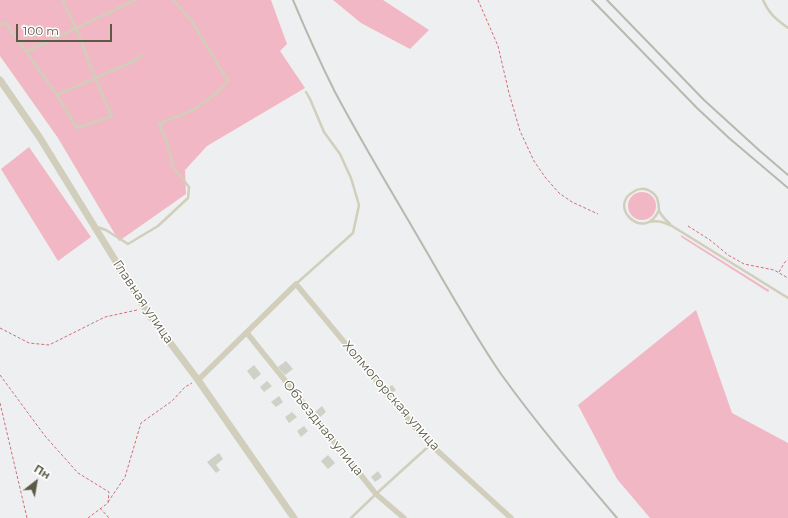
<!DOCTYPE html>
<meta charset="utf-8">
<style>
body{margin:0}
#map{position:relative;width:788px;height:518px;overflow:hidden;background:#edeff0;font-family:Montserrat,sans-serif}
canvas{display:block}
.north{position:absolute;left:16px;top:462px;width:40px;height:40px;-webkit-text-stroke:3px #fff;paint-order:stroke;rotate:31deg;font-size:11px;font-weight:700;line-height:16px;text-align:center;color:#5c5944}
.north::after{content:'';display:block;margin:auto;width:14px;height:18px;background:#5c5944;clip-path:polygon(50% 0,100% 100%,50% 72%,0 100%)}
.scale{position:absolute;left:16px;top:24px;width:96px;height:18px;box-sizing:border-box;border:2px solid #5c5944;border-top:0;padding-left:5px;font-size:12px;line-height:14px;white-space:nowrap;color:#5c5944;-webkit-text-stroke:3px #fff;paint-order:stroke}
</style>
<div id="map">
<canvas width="788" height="518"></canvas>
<div class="north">Пн</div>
<div class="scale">100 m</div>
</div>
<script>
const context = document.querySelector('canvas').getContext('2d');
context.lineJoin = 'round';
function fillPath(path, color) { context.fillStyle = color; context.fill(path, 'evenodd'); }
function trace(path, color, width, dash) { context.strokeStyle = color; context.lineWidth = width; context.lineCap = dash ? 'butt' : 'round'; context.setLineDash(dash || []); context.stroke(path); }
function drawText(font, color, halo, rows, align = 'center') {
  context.font = font + ' Montserrat,sans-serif'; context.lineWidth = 3; context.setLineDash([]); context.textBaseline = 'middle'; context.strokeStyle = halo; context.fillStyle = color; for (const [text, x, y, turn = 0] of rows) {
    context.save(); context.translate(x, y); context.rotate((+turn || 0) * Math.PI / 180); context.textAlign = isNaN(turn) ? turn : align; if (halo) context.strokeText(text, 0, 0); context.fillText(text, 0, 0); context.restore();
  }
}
fillPath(new Path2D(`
 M0 0H271L287 44 280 51 305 88 207 146 185 170 186 194 119 241 58 138 0 56Z
 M333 0H383L429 30 410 49 361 23Z
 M29 147 91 237 58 261 1 169Z
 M628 206a14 14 0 1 1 28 0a14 14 0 1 1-28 0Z
 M681 235 769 290V291L768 292 681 237Z
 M696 310 732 413 788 443V518H650L617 479 578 405Z`), '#f2b7c4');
fillPath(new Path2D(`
 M286 361 293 369 285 375 278 367Z
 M254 365 261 374 254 380 247 371Z
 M267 381 272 386 264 392 260 387Z
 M392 385 396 390 392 393 388 388Z
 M279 396 283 402 276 407 271 402Z
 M322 406 326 412 319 418 315 412Z
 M292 412 297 417 289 423 285 417Z
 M304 426 308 431 301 437 297 431Z
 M219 453 223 459 216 465 220 470 216 473 207 462Z
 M328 455 335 463 328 469 321 461Z
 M378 471 382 477 375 482 371 477Z`), '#cfd0c6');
trace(new Path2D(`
 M478 0 498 46 509 93 520 131 534 161 545 177 559 193 572 202 598 214
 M688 226 710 240 728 255 744 264 774 270 788 278
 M779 272 785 262 788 260
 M0 328 29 343 49 345 105 317 137 310
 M0 375 45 436 78 473 109 492 108 503 88 518
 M0 403 27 518
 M108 502 125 477 141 423 172 401 185 387 192 383
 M100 508 109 518`), '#d26d77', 1, [3, 2]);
trace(new Path2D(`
 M763 0C769 14 776 19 788 28
 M0 25 6 23 57 95 77 128 112 116 95 78 76 28 63 0
 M26 52 135 0
 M57 95 134 61 142 55
 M659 210C645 243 607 207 633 192 638 188 645 188 650 191 659 196 658 202 659 210 660 215 666 220 670 224
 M649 222C659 220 663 222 672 226L788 298
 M97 227 106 230 128 244 158 226 188 198 189 187 173 167 167 142 159 124 193 110 217 93 228 81 191 20 173 0
 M297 283 353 233 359 205 351 178 340 154 324 132 310 99 306 92
 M351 518 376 494 430 445`), '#d1cebc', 2.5);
trace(new Path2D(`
 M247 333 376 494 404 518
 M198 380 296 284 418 431 430 444 511 518`), '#d1cebc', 5.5);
trace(new Path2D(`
 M0 80 40 138 147 312 198 380 294 518`), '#d1cebc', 7);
trace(new Path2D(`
 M293 0C306 31 320 62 335 92 361 141 390 189 418 237 445 283 471 330 501 374 537 424 577 471 617 518
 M592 0 697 108 729 138 788 188
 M607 0 704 100 760 151 788 175`), '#b8b8af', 2);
drawText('13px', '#5c5944', '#fff', [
 ["Главная улица",143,302,56],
 ["Холмогорская улица",391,396,49],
 ["Объездная улица",323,428,51]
]);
</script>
